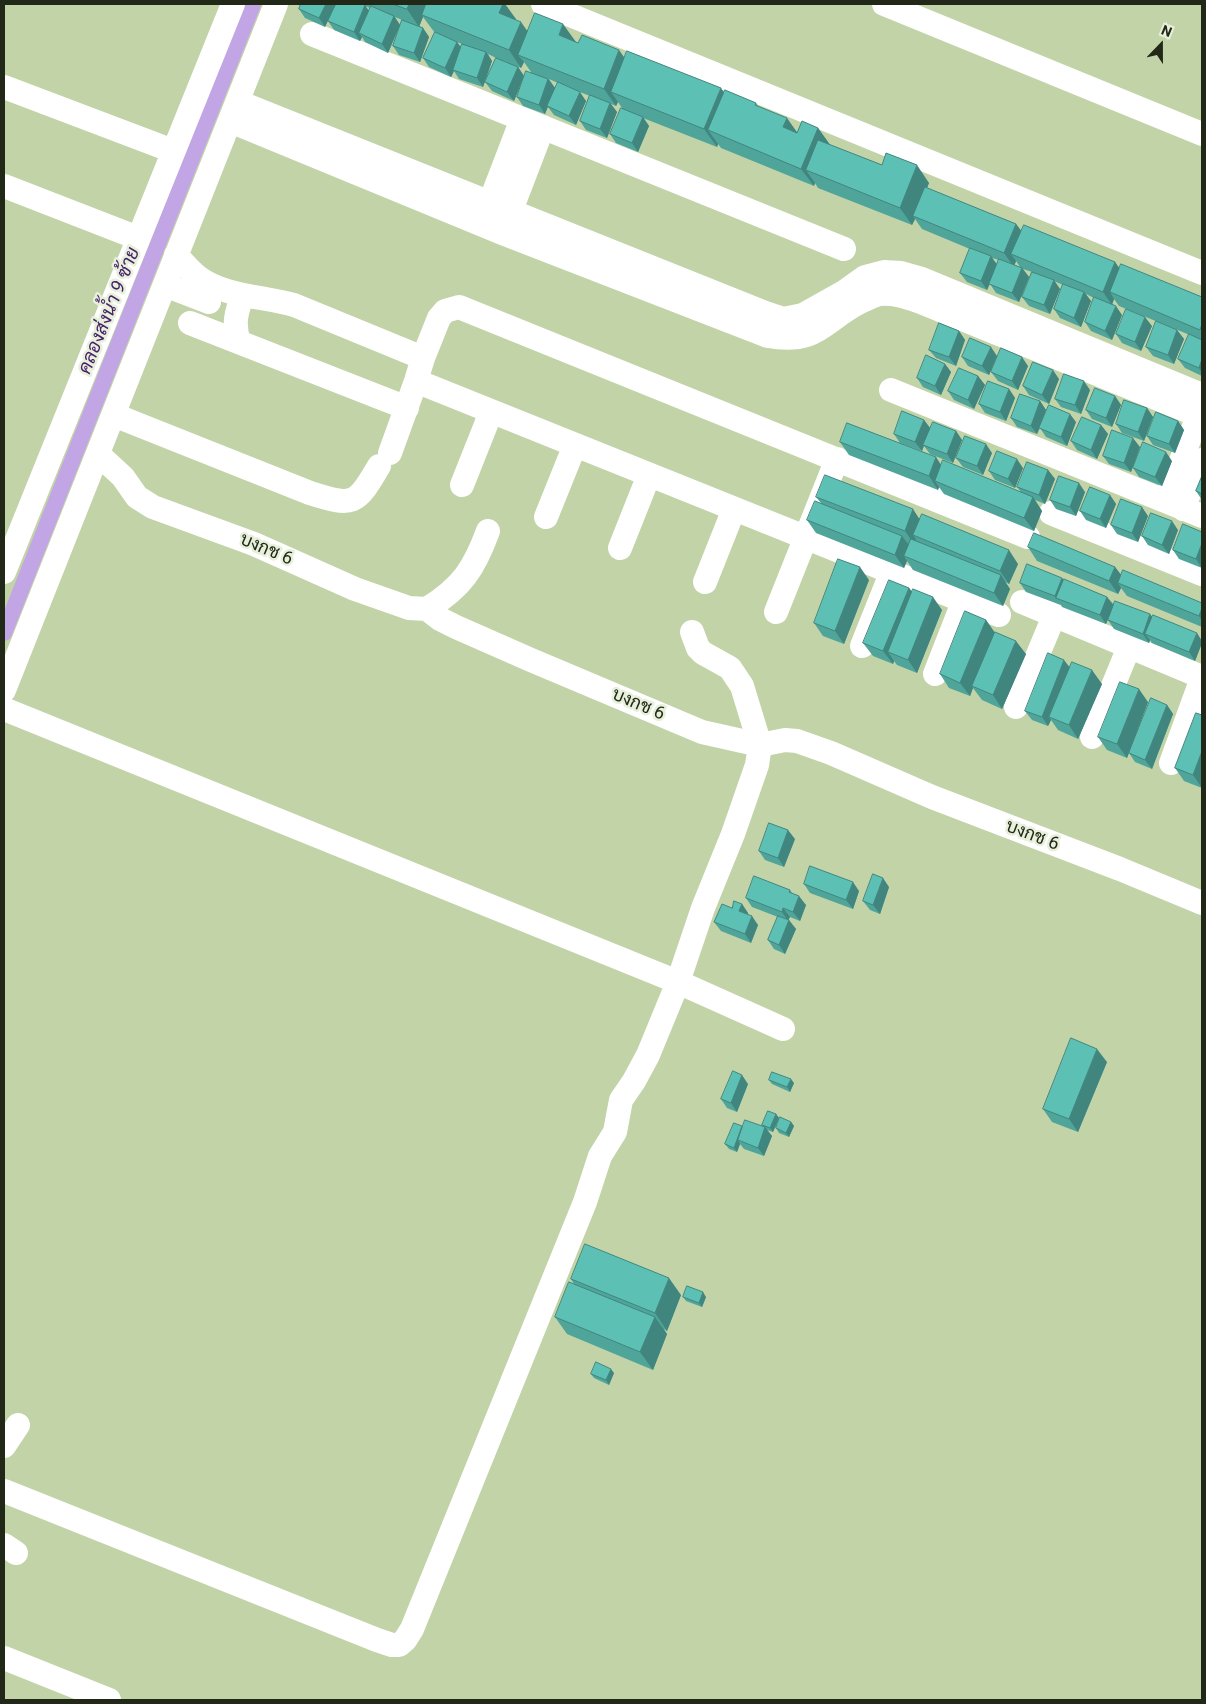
<!DOCTYPE html>
<meta charset="utf-8">
<style>
body{margin:0}
#map{position:relative;width:1206px;height:1704px;overflow:hidden;background:#c2d3a8;font-family:Roboto,sans-serif}
canvas{display:block}
.frame{position:absolute;inset:0;border:5px solid #222817;pointer-events:none}
.north{position:absolute;left:1136px;top:20px;width:50px;height:50px;-webkit-text-stroke:4px #e7f0da;paint-order:stroke;rotate:22deg;font-size:14px;font-weight:700;line-height:20px;text-align:center;color:#222817}
.north::after{content:'';display:block;margin:auto;width:18px;height:22px;background:#222817;clip-path:polygon(50% 0,100% 100%,50% 72%,0 100%)}
</style>
<div id="map">
<canvas width="1206" height="1704"></canvas>
<div class="frame"></div>
<div class="north">N</div>
</div>
<script>
const context = document.querySelector('canvas').getContext('2d');
context.lineJoin = 'round';
function trace(path, color, width, dash) { context.strokeStyle = color; context.lineWidth = width; context.lineCap = dash ? 'butt' : 'round'; context.setLineDash(dash || []); context.stroke(path); }
function fillPath(path, color) { context.fillStyle = color; context.fill(path, 'evenodd'); }
function drawText(font, color, halo, rows, align = 'center') {
  context.font = font + ' Roboto,Sarabun,sans-serif'; context.lineWidth = 5; context.setLineDash([]); context.textBaseline = 'middle'; context.strokeStyle = halo; context.fillStyle = color; for (const [text, x, y, turn = 0] of rows) {
    context.save(); context.translate(x, y); context.rotate((+turn || 0) * Math.PI / 180); context.textAlign = isNaN(turn) ? turn : align; if (halo) context.strokeText(text, 0, 0); context.fillText(text, 0, 0); context.restore();
  }
}
trace(new Path2D(`
 M4 633 253 4`), '#c2a5e5', 16);
trace(new Path2D(`
 M543 4 1202 273
 M884 4 1202 134
 M312 34 844 249
 M4 87 173 151
 M238 102 765 313 783 319 803 315 844 292 865 277 884 272 901 273 922 279 1202 395
 M230 121 502 233 768 336C819 345 823 320 862 301 868 299 874 295 880 294 894 293 906 297 918 301L1202 417
 M4 186 138 238
 M484 218 522 119
 M505 226 543 127
 M176 255C183 262 190 271 198 277 225 297 263 296 294 305L423 358
 M165 285 209 302
 M190 323 407 408
 M239 342C233 324 236 312 243 295
 M416 381 999 615
 M891 390 1202 516
 M114 415 310 493C354 507 356 505 379 466
 M390 453 416 381 423 358 439 318 445 311 459 307 1028 537
 M98 454 123 477 137 497 153 507 254 544 355 589 409 608 427 609 440 619 456 627 531 660 702 732 760 745 785 740 797 741 831 753 932 797 1120 869 1202 903
 M462 485 491 412
 M1166 501 1202 405
 M1183 509 1202 460
 M1051 513 1202 574
 M546 517 575 445
 M620 548 649 475
 M4 572 233 4
 M705 582 734 509
 M1022 602 1202 677
 M427 609C462 587 474 569 488 531
 M776 612 837 459
 M862 646 892 571
 M935 674 964 600
 M4 690 276 4
 M1016 707 1054 616
 M4 709 678 982 783 1029
 M1092 737 1129 647
 M1171 763 1202 678
 M4 1446 18 1425
 M4 1491 377 1640 392 1645H399L405 1640 412 1629 585 1202 600 1156 615 1132 621 1100 634 1081 648 1055 678 982 703 908 733 834 757 765 760 745 742 686 730 668 703 653 698 648 692 632
 M4 1545 16 1553
 M4 1658 109 1700`), '#fff', 24);
fillPath(new Path2D(`
 M301 4H505L516 20 528 32 576 42 724 93 756 103 758 106 797 133 818 128 830 145 929 183 927 188 1016 224 1021 231 1115 262 1119 268 1202 297V340L1119 306 1114 299 1112 304 1122 315 1112 340 1091 331 1085 322 1094 298 1086 294 1091 301 1081 327 1060 318 1054 309 1063 285 1054 281 1060 289 1050 314 1029 306 1022 297 1032 272 1023 269 1029 277 1019 302 996 293 990 284 987 290 967 282 960 273 970 249 922 229 915 219 912 225 818 188 815 183 814 186 721 148 718 144 717 147 643 118 649 126 638 152 616 143 610 134 622 108 618 102 616 106 611 104 617 112 607 138 586 130 580 121 590 96 577 91 586 101 576 125 554 115 548 107 545 114 523 106 517 97 531 72 524 62 521 68 501 60 518 67 524 76 514 101 492 91 485 82 496 58 488 54 492 61 483 87 459 79 454 71 451 77 429 67 423 58 435 33 423 17 419 26 423 28 429 37 420 62 399 55 393 46 402 20 395 17 400 25 388 53 365 42 362 37 360 41 334 30 328 21 332 11 325 27 305 18 299 9ZM365 6 370 8 369 11ZM454 41 462 44 461 47 457 42ZM549 79 558 83 551 98 555 88ZM992 258 999 260 997 264ZM1016 261 1020 267 1014 265Z
 M1152 326 1141 351 1122 343 1116 334Z
 M1177 330 1184 339 1174 364 1153 356 1146 347Z
 M959 331 965 340 956 366 936 358 929 350Z
 M1202 340V376L1185 368 1178 359Z
 M997 356 989 375 968 366 962 357Z
 M945 364 951 372 941 395 923 387 917 378Z
 M1028 366 1018 390 998 381 991 372Z
 M978 376 985 385 974 409 954 400 948 391Z
 M1059 379 1049 404 1029 395 1023 386Z
 M1009 389 1015 398 1006 421 985 413 979 404Z
 M1090 390 1081 414 1061 407 1055 399Z
 M1115 396 1121 405 1112 427 1092 419 1086 410Z
 M1040 401 1046 410 1042 422H1076L1067 446 1046 437 1040 428 1037 434 1017 427 1011 418Z
 M1147 408 1153 417 1144 441 1122 433 1116 424Z
 M924 420 930 428 956 431 962 440 953 463 930 454 924 446 922 451 900 443 894 434Z
 M1178 421 1184 430 1175 453 1153 445 1147 436Z
 M1101 425 1108 434 1097 459 1077 450 1071 441Z
 M840 442 941 465 1021 492 1017 487 1048 470 1055 479 1045 504 1035 500 1042 511 1034 531 944 494 939 487 938 490 849 455Z
 M1140 447 1131 472 1109 464 1103 456Z
 M992 453 983 475 963 467 956 458Z
 M1172 461 1162 486 1139 477 1133 468Z
 M1023 468 1015 488 995 480 989 471Z
 M1202 476V500L1196 491Z
 M1085 492 1076 516 1056 509 1050 500Z
 M1110 495 1116 504 1106 528 1086 520 1080 511Z
 M816 497 920 519 1018 564 1009 584 1005 582 1010 589 1003 606 913 570 907 561 904 568 816 533 807 520 821 503Z
 M1148 516 1138 542 1117 534 1111 525Z
 M1178 530 1169 554 1148 545 1142 536Z
 M1202 532V568L1179 559 1173 550Z
 M1028 547 1115 567 1121 575 1202 603V627L1127 596 1121 588 1118 594 1037 561Z
 M1062 578 1063 580 1107 597 1114 605 1150 614 1152 617 1202 641V643L1195 661 1152 643 1150 640 1149 643 1114 629 1108 620 1112 608 1106 624 1062 607 1061 605 1026 592 1020 583Z
 M869 580 844 644 823 636 814 623Z
 M909 588 912 592 942 610 917 673 897 665 894 661 893 664 873 656 863 643Z
 M986 620 995 633 1026 654 1002 709 982 700 973 688 970 696 949 688 940 674Z
 M1070 668 1102 684 1078 739 1058 730 1051 720 1048 726 1032 720 1025 711Z
 M1148 702 1127 758 1107 750 1098 737Z
 M1167 705 1173 714 1152 769 1135 762 1129 753Z
 M1196 713 1202 788 1184 781 1175 768Z
 M795 839 784 867 765 860 759 851Z
 M804 884 859 891 853 909 810 893Z
 M889 887 880 914 870 910 863 901Z
 M790 890 792 893 806 905 800 921 790 917 788 920 796 929 785 954 774 949 768 940 778 917 752 907 746 898Z
 M742 904 748 913V915L758 925 751 943 721 931 714 922 732 908Z
 M1107 1062 1078 1132 1052 1122 1043 1109Z
 M769 1080 794 1083 790 1092 772 1084Z
 M748 1084 737 1112 727 1108 721 1099Z
 M776 1114 779 1118 773 1132 767 1130 772 1136 764 1156 744 1149 740 1144 737 1152 729 1149 725 1144 743 1126H763L762 1125Z
 M791 1122 794 1126 789 1137 779 1133 776 1128Z
 M571 1279 681 1295 667 1331 664 1329 667 1334 653 1370 567 1334 555 1317 574 1284Z
 M683 1297H706L702 1307 686 1301Z
 M614 1373 609 1385 594 1378 591 1374Z`), '#50a59b');
fillPath(new Path2D(`
 M326 4H336L325 27 319 18Z
 M409 4H428L422 15 423 17 419 27 407 9Z
 M503 4H505L516 19 511 30 499 13Z
 M365 5 371 14 359 33 362 37 360 41 354 32Z
 M394 16 400 25 388 53 382 44Z
 M521 22 533 39 518 55 524 62 521 68 509 50Z
 M563 24 576 42 571 53 559 35Z
 M423 28 429 37 420 62 414 53Z
 M457 42 463 51 453 70 454 71 451 77 445 68Z
 M619 50 631 67 611 92 618 102 616 106 604 89Z
 M486 52 492 61 483 87 477 78Z
 M518 67 524 76 514 101 507 92Z
 M548 79 555 88 545 114 539 105Z
 M721 88 733 106 708 130 718 144 717 147 704 129Z
 M580 92 586 101 576 125 569 116Z
 M610 103 617 112 607 138 600 129Z
 M643 117 649 126 638 152 632 143Z
 M787 118 799 135 783 127Z
 M818 128 831 146 806 170 815 183 814 186 801 169Z
 M917 165 929 183 915 217 913 216 915 219 912 225 900 208Z
 M1016 224 1026 237 1011 254 1016 261 1014 267 1004 253Z
 M991 256 997 265 987 290 981 281Z
 M1115 262 1124 275 1110 292 1114 299 1112 305 1103 292Z
 M1022 268 1029 277 1019 302 1012 293Z
 M1054 280 1060 289 1050 314 1044 305Z
 M1084 292 1091 301 1081 327 1074 318Z
 M1116 306 1122 315 1112 340 1105 331Z
 M1145 317 1152 326 1141 351 1135 342Z
 M1177 330 1184 339 1174 364 1168 355Z
 M959 331 965 340 956 366 949 357Z
 M991 347 997 356 989 375 982 366Z
 M1022 357 1028 366 1018 390 1012 381Z
 M1202 359V373L1199 368Z
 M945 364 951 372 941 395 935 386Z
 M1053 370 1059 379 1049 404 1042 395Z
 M978 376 985 385 974 409 968 400Z
 M1084 381 1090 390 1081 414 1075 405Z
 M1009 389 1015 398 1006 421 1000 412Z
 M1115 396 1121 405 1112 427 1106 418Z
 M1040 401 1046 410 1037 434 1031 426Z
 M1147 408 1153 417 1144 441 1138 432Z
 M1070 414 1076 422 1067 446 1061 437Z
 M924 420 930 428 922 451 915 442Z
 M1178 421 1184 430 1175 453 1169 444Z
 M1101 425 1108 434 1097 459 1091 450Z
 M956 431 962 440 953 463 947 454Z
 M1133 438 1140 447 1131 472 1124 463Z
 M986 444 992 453 983 475 977 466Z
 M1166 452 1172 461 1162 486 1155 477Z
 M936 457 945 471 935 481 939 487 938 490 929 476Z
 M1017 459 1023 468 1015 488 1008 479Z
 M1048 470 1055 479 1045 504 1039 495Z
 M1079 483 1085 492 1076 516 1070 507Z
 M1110 495 1116 504 1106 528 1100 519Z
 M1033 497 1042 511 1034 531 1024 518Z
 M1142 507 1148 516 1138 542 1132 533Z
 M913 509 922 523 913 535 916 539 914 544 905 531Z
 M1172 521 1178 530 1169 554 1162 545Z
 M902 536 912 549 904 556 907 561 904 568 895 555Z
 M1202 543V568L1196 559Z
 M1009 550 1018 564 1009 584 1000 571Z
 M860 567 869 580 844 644 835 631Z
 M1115 567 1125 580 1118 583 1121 588 1118 594 1109 581Z
 M1001 575 1010 589 1003 606 994 593Z
 M1062 578 1068 587 1056 598 1061 605 1055 596Z
 M909 588 919 601 888 652 894 661 893 664 883 651Z
 M933 597 942 610 917 673 908 660Z
 M1107 597 1114 606 1106 624 1100 615Z
 M1202 608V621L1199 616Z
 M1150 614 1156 623 1145 634 1150 640 1149 643 1143 634Z
 M986 620 995 633 972 686 973 688 970 696 960 683Z
 M1197 633 1202 641V643L1195 661 1189 652Z
 M1016 641 1026 654 1002 709 993 695Z
 M1064 660 1071 669 1049 717 1051 720 1048 726 1042 717Z
 M1092 670 1102 684 1078 739 1069 725Z
 M1139 689 1148 702 1127 758 1117 744Z
 M1167 705 1173 714 1152 769 1145 760Z
 M1202 751V788L1193 775Z
 M788 830 795 839 784 867 778 858Z
 M883 878 889 887 880 914 873 905Z
 M853 882 859 891 853 909 846 900Z
 M799 896 806 905 800 921 793 912Z
 M742 904 748 913 745 920 739 911Z
 M783 908 790 917 788 921 782 912Z
 M752 916 758 925 751 943 745 934Z
 M789 920 796 929 785 954 779 945Z
 M1097 1049 1107 1062 1078 1132 1069 1119Z
 M742 1075 748 1084 737 1112 731 1103Z
 M791 1079 794 1083 790 1092 787 1087Z
 M776 1114 779 1118 773 1132 770 1128Z
 M791 1122 794 1126 789 1137 786 1133Z
 M742 1126 738 1140 740 1144 737 1152 734 1148Z
 M765 1127 772 1136 764 1156 758 1148Z
 M669 1278 681 1295 667 1331 655 1313Z
 M703 1292 706 1297 702 1307 699 1303Z
 M655 1317 667 1334 653 1370 640 1352Z
 M611 1369 614 1373 609 1385 606 1380Z`), '#41867e');
const building = new Path2D(`
 M301 4H326L319 18 299 9Z
 M336 4H361L365 5 354 32 328 21Z
 M393 4H409L407 9Z
 M426 4H503L499 13 521 22 509 50 422 15Z
 M371 6 394 16 382 44 359 33Z
 M535 13 563 24 559 35 578 43 582 35 619 50 604 89 518 55Z
 M402 20 423 28 414 53 393 46Z
 M435 32 457 42 445 68 423 58Z
 M462 44 486 52 477 78 453 70Z
 M627 51 721 88 704 129 611 92Z
 M496 58 518 67 507 92 485 82Z
 M526 71 548 79 539 105 517 97Z
 M558 82 580 92 569 116 547 106Z
 M725 90 756 103 755 105 787 118 783 127 797 133 802 121 818 128 801 169 708 130Z
 M590 95 610 103 600 129 580 121Z
 M621 108 643 117 632 143 610 134Z
 M818 140 882 165 886 153 917 165 900 208 806 170Z
 M925 187 1016 224 1004 253 913 216Z
 M1024 225 1115 262 1103 292 1011 254Z
 M970 248 991 256 981 281 960 273Z
 M999 259 1022 268 1012 293 989 284Z
 M1121 264 1202 297V324L1200 330 1110 292Z
 M1032 272 1054 280 1044 305 1022 297Z
 M1063 284 1084 292 1074 318 1054 309Z
 M1094 297 1116 306 1105 331 1085 322Z
 M1126 309 1145 317 1135 342 1116 334Z
 M1156 321 1177 330 1168 355 1146 347Z
 M939 323 959 331 949 357 929 350Z
 M1189 334 1202 340V359L1199 368 1178 359Z
 M970 338 991 347 982 366 962 357Z
 M1001 348 1022 357 1012 381 991 372Z
 M926 355 945 364 935 386 917 378Z
 M1033 362 1053 370 1042 395 1023 386Z
 M959 368 978 376 968 400 948 391Z
 M1064 374 1084 381 1075 405 1055 399Z
 M988 381 1009 389 1000 412 979 404Z
 M1095 388 1115 396 1106 418 1086 410Z
 M1020 394 1040 401 1031 426 1011 418Z
 M1124 400 1147 408 1138 432 1116 424Z
 M1049 405 1070 414 1061 437 1039 428Z
 M902 411 924 420 915 442 894 434Z
 M1156 412 1178 421 1169 444 1147 436Z
 M1082 417 1101 425 1091 450 1071 441Z
 M933 422 956 431 947 454 923 445Z
 M847 423 936 457 929 476 840 442Z
 M1112 430 1133 438 1124 463 1103 456Z
 M965 436 986 444 977 466 956 458Z
 M1143 442 1166 452 1155 477 1133 468Z
 M997 451 1017 459 1008 479 989 471Z
 M943 460 1033 497 1024 518 935 481Z
 M1027 462 1048 470 1039 495 1017 487Z
 M825 475 913 509 905 531 816 497Z
 M1059 476 1079 483 1070 507 1050 500Z
 M1202 476V494L1196 491Z
 M1090 487 1110 495 1100 519 1080 511Z
 M1121 499 1142 507 1132 533 1111 525Z
 M815 501 902 536 895 555 807 520Z
 M1151 513 1172 521 1162 545 1142 536Z
 M922 514 1009 550 1000 571 913 535Z
 M1183 524 1202 532V543L1196 559 1173 550Z
 M1034 533 1115 567 1109 581 1028 547Z
 M911 539 1001 575 994 593 904 556Z
 M838 559 860 567 835 631 814 623Z
 M1027 564 1062 578 1055 596 1020 583Z
 M1123 570 1202 603V608L1199 616 1118 583Z
 M1064 579 1107 597 1100 615 1056 598Z
 M889 580 909 588 883 651 863 643Z
 M913 589 933 597 908 660 888 652Z
 M1115 601 1150 614 1143 634 1108 620Z
 M965 611 986 620 960 683 940 674Z
 M1153 615 1197 633 1189 652 1145 634Z
 M995 632 1016 641 993 695 972 686Z
 M1048 653 1064 660 1042 717 1025 711Z
 M1072 662 1092 670 1069 725 1049 717Z
 M1120 682 1139 689 1117 744 1098 737Z
 M1151 698 1167 705 1145 760 1129 753Z
 M1196 713 1202 715V751L1193 775 1175 768Z
 M769 823 788 830 778 858 759 851Z
 M810 866 853 882 846 900 804 884Z
 M873 874 883 878 873 905 863 901Z
 M754 876 790 890 789 892 799 896 793 912 783 908 782 912 746 898Z
 M734 901 742 904 739 911 752 916 745 934 714 922 722 904 732 908Z
 M778 916 789 920 779 945 768 940Z
 M1071 1038 1097 1049 1069 1119 1043 1109Z
 M733 1071 742 1075 731 1103 721 1099Z
 M772 1072 791 1079 787 1087 769 1080Z
 M768 1111 776 1114 770 1128 762 1125Z
 M780 1117 791 1122 786 1133 776 1128Z
 M745 1120 765 1127 758 1148 738 1140Z
 M734 1123 742 1126 734 1148 725 1144Z
 M585 1244 669 1278 655 1313 571 1279Z
 M569 1282 655 1317 640 1352 555 1317Z
 M687 1286 703 1292 699 1303 683 1297Z
 M596 1362 611 1369 606 1380 591 1374Z`);
fillPath(building, '#5dc0b4');
trace(building, '#41867e', 1);
drawText('18px', '#222817', '#e7f0da', [
 ["บงกช 6",266,550,23],
 ["บงกช 6",638,705,23],
 ["บงกช 6",1032,836,21]
]);
drawText('italic 19px', '#48206a', '#e7f0da', [
 ["คลองส่งน้ำ 9 ซ้าย",110,311,-68]
]);
</script>
